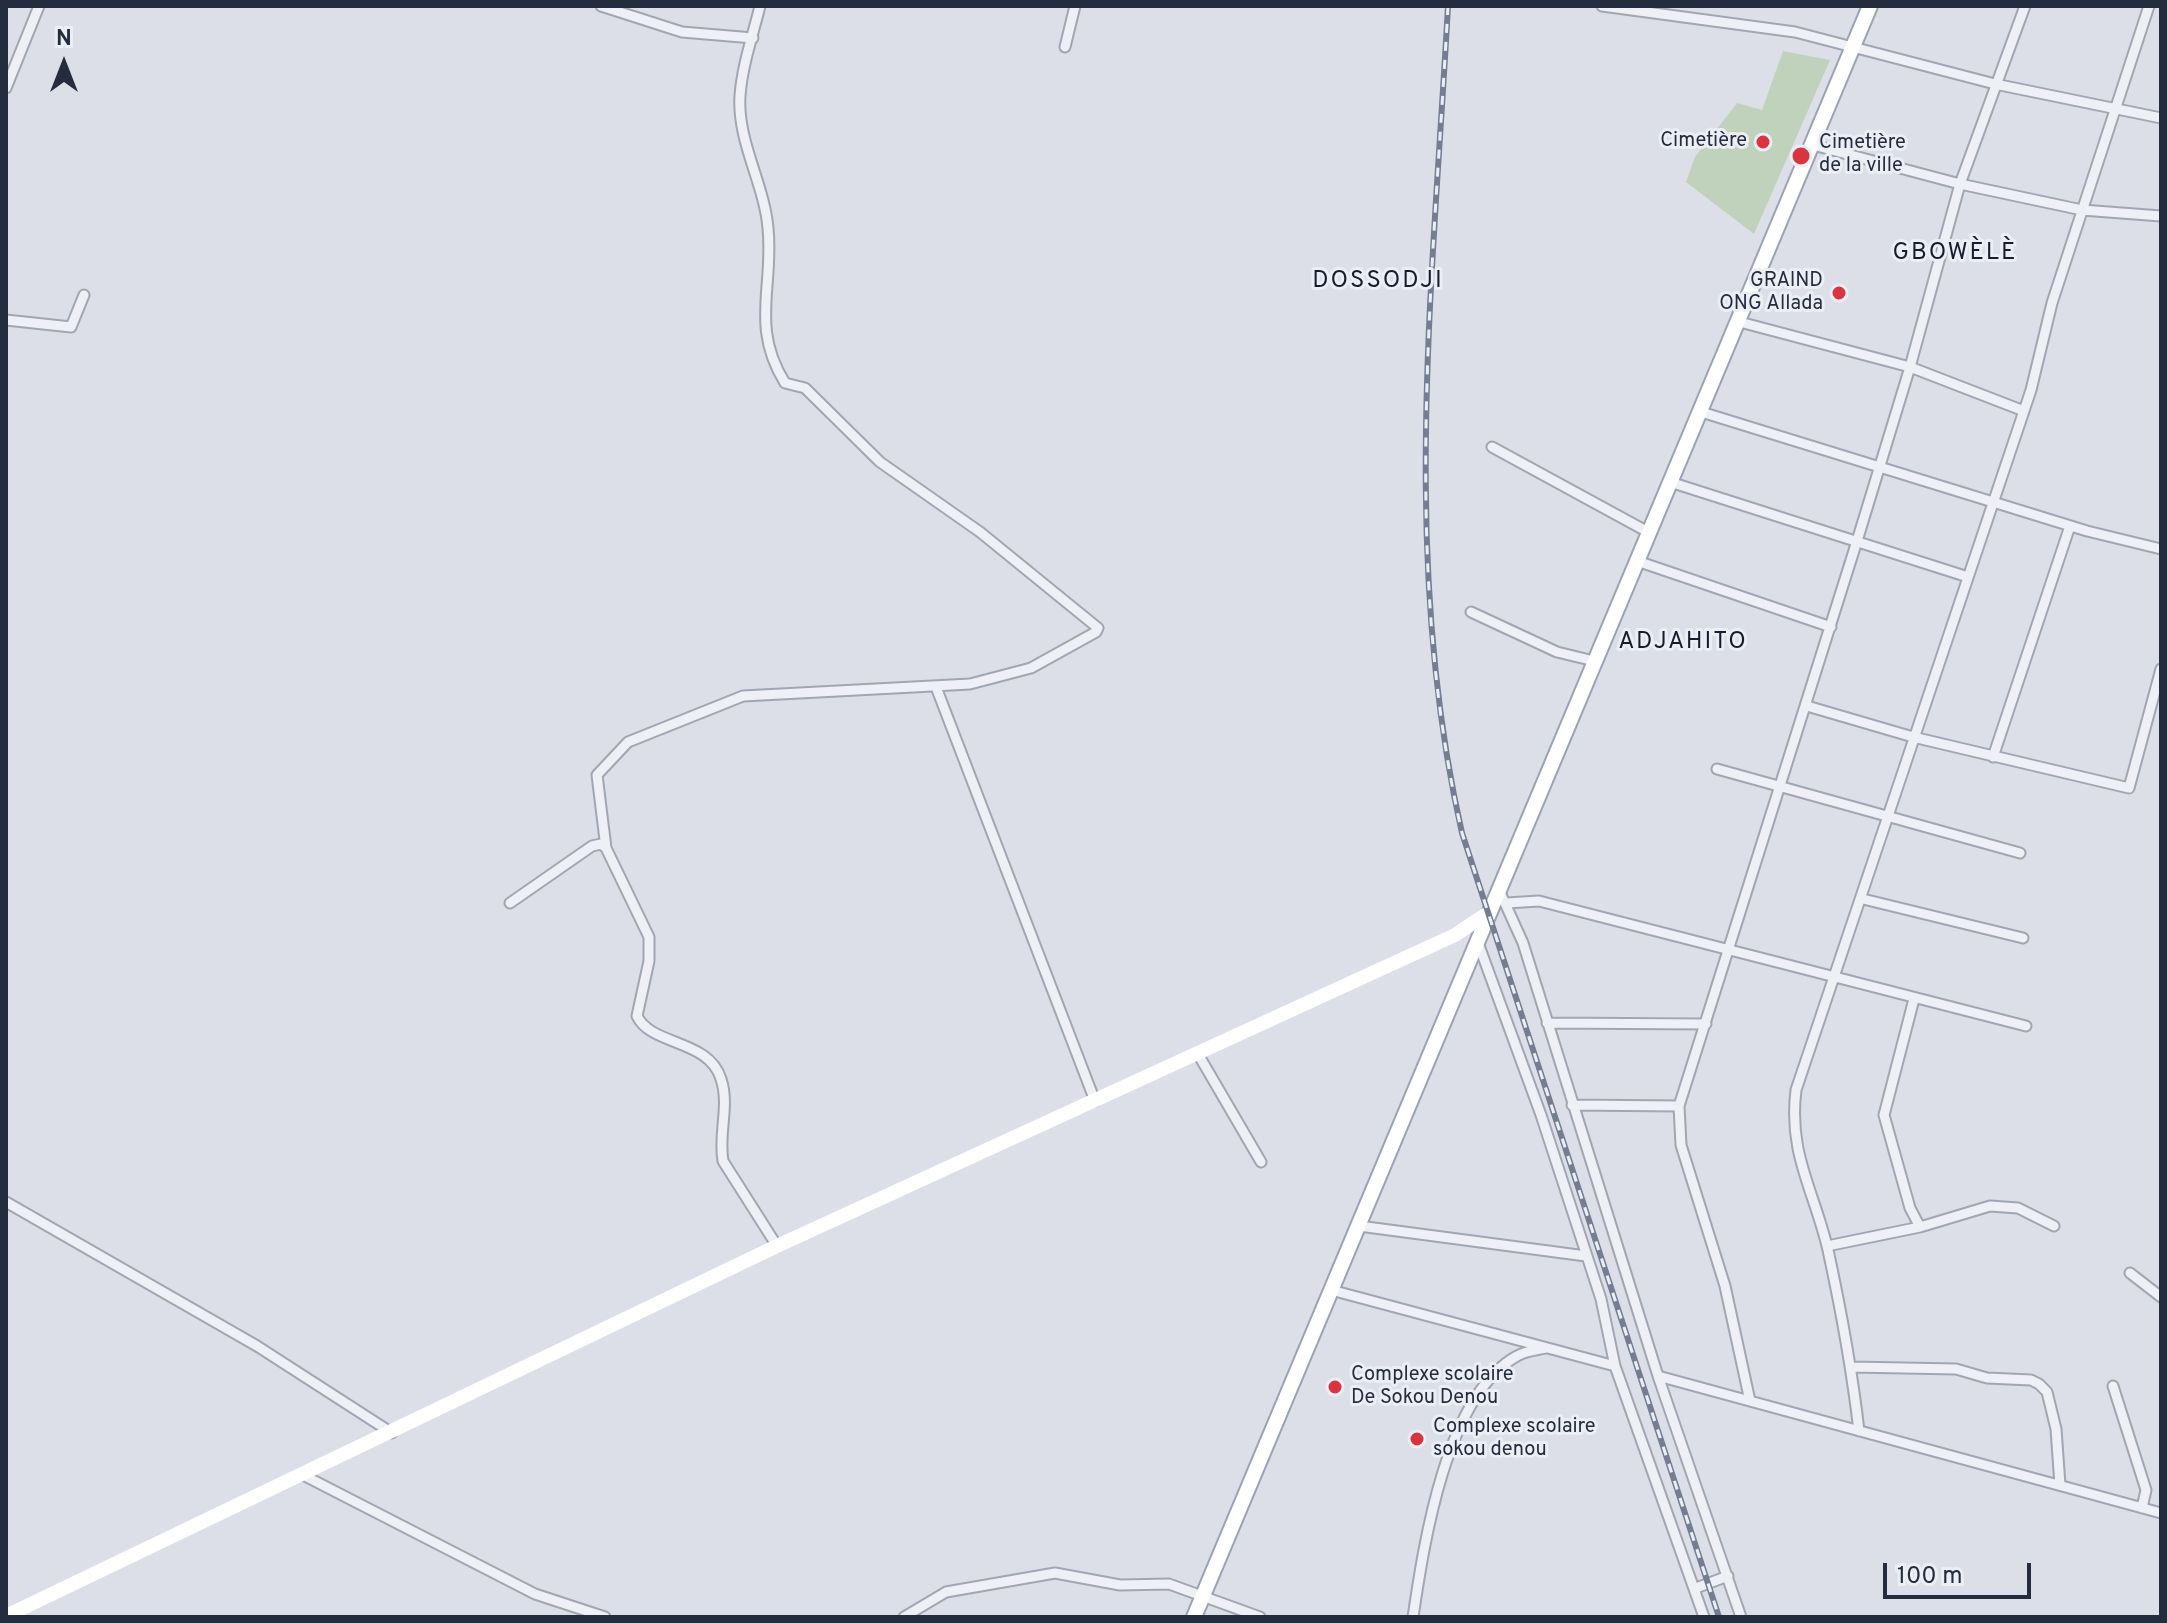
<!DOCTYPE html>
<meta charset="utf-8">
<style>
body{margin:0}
#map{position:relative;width:2167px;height:1623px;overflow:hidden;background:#dcdfe7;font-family:Overpass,sans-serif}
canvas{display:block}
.frame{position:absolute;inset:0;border:8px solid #242c3e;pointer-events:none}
.north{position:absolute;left:24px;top:24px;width:80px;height:80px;-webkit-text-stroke:6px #ebeef5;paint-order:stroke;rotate:0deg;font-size:22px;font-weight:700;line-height:32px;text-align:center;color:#242c3e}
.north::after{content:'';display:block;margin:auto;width:28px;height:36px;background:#242c3e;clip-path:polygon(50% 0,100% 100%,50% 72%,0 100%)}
.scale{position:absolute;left:1883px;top:1563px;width:148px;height:36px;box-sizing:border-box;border:4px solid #242c3e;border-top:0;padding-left:10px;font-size:24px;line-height:28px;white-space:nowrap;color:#242c3e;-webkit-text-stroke:6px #ebeef5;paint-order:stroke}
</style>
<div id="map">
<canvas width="2167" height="1623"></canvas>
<div class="frame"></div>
<div class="north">N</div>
<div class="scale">100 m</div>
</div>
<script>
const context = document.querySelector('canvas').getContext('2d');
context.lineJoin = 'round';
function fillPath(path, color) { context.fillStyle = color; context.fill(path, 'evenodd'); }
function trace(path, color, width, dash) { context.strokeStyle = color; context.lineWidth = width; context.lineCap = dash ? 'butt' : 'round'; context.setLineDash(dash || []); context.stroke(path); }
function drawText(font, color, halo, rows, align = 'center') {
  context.font = font + ' Overpass,sans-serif'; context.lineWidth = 6; context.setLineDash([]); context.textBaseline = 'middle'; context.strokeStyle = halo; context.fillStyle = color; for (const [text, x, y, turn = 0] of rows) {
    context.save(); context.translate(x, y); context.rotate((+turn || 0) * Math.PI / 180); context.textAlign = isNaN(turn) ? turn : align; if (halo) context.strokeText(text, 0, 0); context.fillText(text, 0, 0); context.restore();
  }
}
fillPath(new Path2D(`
 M1783 51 1830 60 1754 234 1686 182 1695 157 1737 103 1762 110Z`), '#c0d2bc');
const street = new Path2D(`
 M601 6 682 32 753 38
 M1602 6 1795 32 1995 84 2161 118
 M1065 47 1075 6
 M6 88 39 6
 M1813 145 1960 184 2082 210 2161 216
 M6 320 71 327 84 295
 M1736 321 1910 367 2024 411
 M1698 411 2087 531 2161 549
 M1492 447 1648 532
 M1670 482 1968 577
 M1637 561 1831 627
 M1471 612 1557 652 1594 661
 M936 687 1095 1101
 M1807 706 1913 737 2129 788 2161 669
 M1993 757 2070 526
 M1717 769 2020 853
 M606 848 597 775 628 742 743 696 970 684 1031 668 1096 632 1098 628 980 532 880 462 805 388 785 383C750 327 774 287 768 228 764 183 737 141 740 96 742 66 753 35 760 6
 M1499 890 1523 943 1658 1376 1741 1617
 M1863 899 2023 938
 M510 903 592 846 601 844 606 848 649 937V961L637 1016C651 1046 709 1039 721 1079 730 1106 718 1133 723 1161L777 1246
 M1507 903 1539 901 2026 1026
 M1477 940 1541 1115 1601 1299 1615 1366 1704 1617
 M1914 999 1884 1115 1910 1208 1920 1227
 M1547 1023 1706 1024
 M1198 1054 1261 1162
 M1572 1105 1679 1106
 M6 1202 257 1346 392 1433
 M1359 1226 1586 1256
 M1827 1246 1920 1227 1990 1206 2018 1208 2054 1226
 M2130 1273 2161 1297
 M1331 1290 1615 1366
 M1852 1367 1956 1369 1987 1378 2031 1380 2039 1384 2047 1392 2056 1429 2060 1485
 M1658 1376 2161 1513
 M2113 1386 2146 1490 2142 1508
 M1750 1401 1725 1286 1681 1145 1679 1106 1857 541 1910 367 1960 184 2025 6
 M1859 1431C1852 1370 1841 1310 1828 1250 1814 1190 1788 1154 1796 1090L2031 390 2052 303 2149 6
 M303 1475 535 1594 605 1617
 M1696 1588 1728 1576
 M904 1617 946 1592 1055 1573 1120 1585 1169 1584 1260 1617
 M1413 1617C1424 1543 1446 1395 1517 1356 1525 1351 1537 1350 1546 1348`);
const primary = new Path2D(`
 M1194 1617 1870 6`);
trace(street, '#a1a6b1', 13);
trace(primary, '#9aa2b4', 18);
trace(street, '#eef0f5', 9);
trace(new Path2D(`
 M6 1616 777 1246 1455 935 1485 915`), '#fff', 14);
trace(primary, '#fff', 14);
const rail = new Path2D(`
 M1448 6C1433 281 1400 561 1462 833L1719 1617`);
trace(rail, '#747d92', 6);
trace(rail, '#ebeef5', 3, [9]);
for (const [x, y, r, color] of [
 [1763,142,8,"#d83540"],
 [1801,156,10,"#d83540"],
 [1839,293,8,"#d83540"],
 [1335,1387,8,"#d83540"],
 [1417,1439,8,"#d83540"]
]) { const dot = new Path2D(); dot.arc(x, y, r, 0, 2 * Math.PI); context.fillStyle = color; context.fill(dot); trace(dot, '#ebeef5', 3); }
drawText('20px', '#242c3e', '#ebeef5', [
 ["Cimetière",1747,142,"right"],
 ["Cimetière",1819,144],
 ["de la ville",1819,167],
 ["GRAIND",1823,282,"right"],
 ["ONG Allada",1823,305,"right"],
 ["Complexe scolaire",1351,1376],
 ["De Sokou Denou",1351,1399],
 ["Complexe scolaire",1433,1428],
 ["sokou denou",1433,1451]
], 'left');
context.letterSpacing = '2px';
drawText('24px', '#171d2f', '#ebeef5', [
 ["GBOWÈLÈ",1955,254],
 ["DOSSODJI",1378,282],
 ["ADJAHITO",1683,643]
]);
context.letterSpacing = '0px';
</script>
